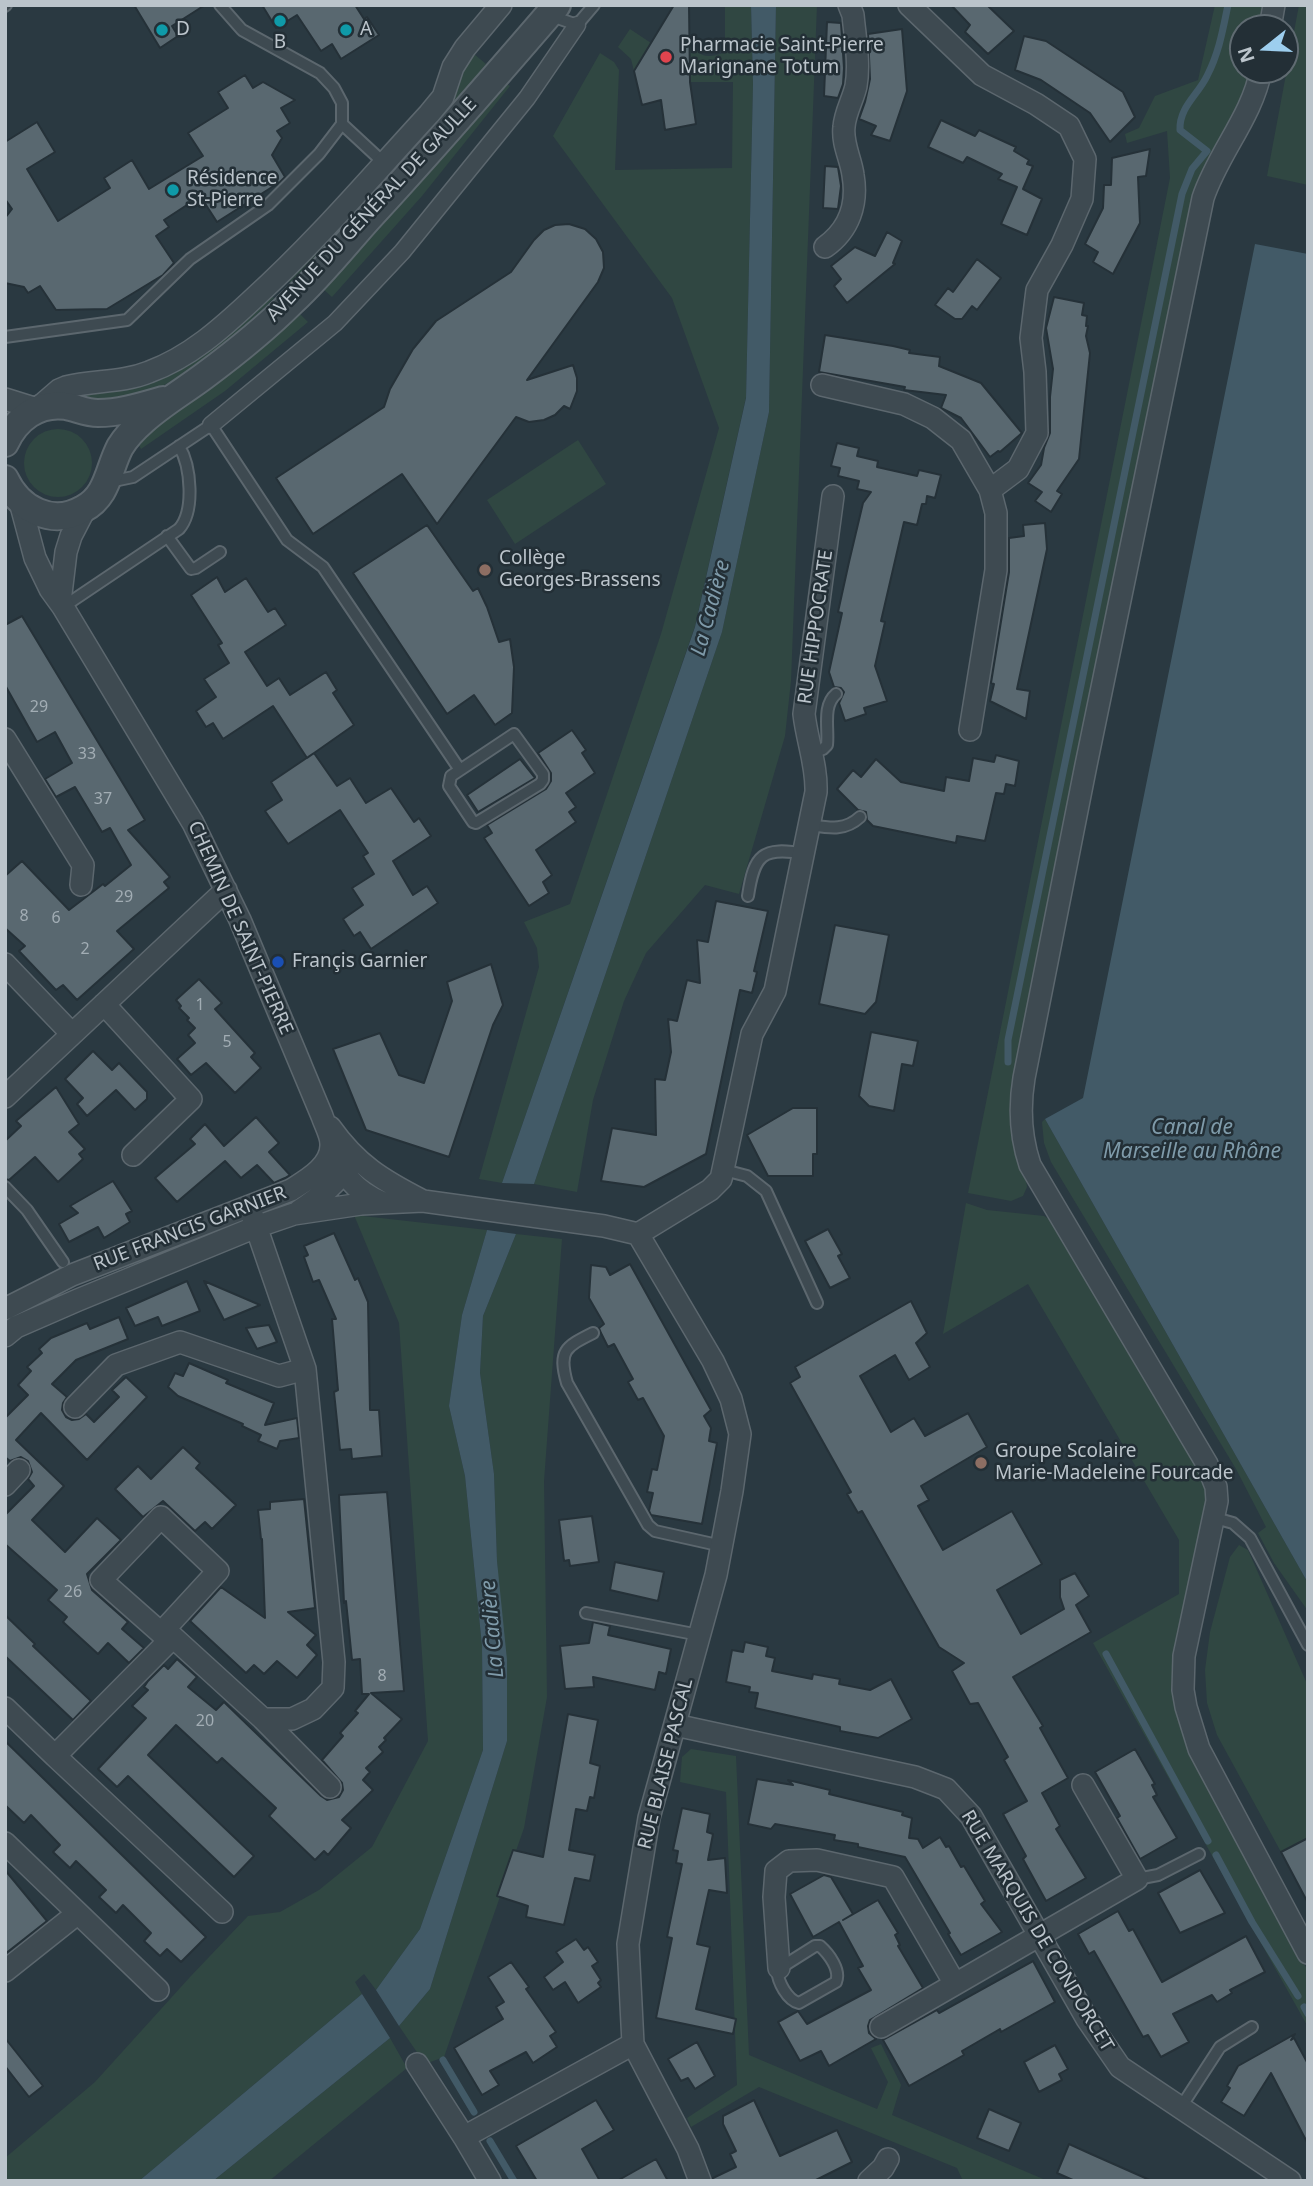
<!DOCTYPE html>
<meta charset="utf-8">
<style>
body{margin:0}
#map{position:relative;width:1313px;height:2186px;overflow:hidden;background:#2a3941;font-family:"Noto Sans",sans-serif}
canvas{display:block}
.frame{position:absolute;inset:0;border:7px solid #bbc4cb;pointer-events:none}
.north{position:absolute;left:1229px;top:14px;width:70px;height:70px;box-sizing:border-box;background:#232f36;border:2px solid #606b72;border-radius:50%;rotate:252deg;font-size:19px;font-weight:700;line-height:28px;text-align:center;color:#bbc4cb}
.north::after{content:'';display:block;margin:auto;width:24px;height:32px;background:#9dceee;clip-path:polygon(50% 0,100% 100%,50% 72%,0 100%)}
</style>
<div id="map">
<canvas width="1313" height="2186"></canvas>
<div class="frame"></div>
<div class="north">N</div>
</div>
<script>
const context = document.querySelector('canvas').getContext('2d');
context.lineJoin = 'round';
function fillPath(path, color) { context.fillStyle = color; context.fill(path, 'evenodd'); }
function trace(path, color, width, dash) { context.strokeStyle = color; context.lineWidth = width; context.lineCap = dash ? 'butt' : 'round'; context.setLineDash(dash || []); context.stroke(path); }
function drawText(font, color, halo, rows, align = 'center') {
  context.font = font + ' "Noto Sans",sans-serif'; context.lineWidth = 5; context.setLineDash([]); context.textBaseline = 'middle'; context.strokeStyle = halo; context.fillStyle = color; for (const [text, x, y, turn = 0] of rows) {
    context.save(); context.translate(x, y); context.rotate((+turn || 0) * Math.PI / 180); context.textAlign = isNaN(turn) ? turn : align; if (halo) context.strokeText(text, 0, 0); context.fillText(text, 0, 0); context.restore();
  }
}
fillPath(new Path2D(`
 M725 5H751L753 84 746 397 695 626 502 1183 479 1179 539 967 537 948 524 922 570 904 661 634 719 428 672 298 553 136 600 53 614 62 619 70 615 170 732 168 733 82H690V41L693 42C697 58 709 58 723 53L725 48Z
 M776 5H817L791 681 785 736 739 894 705 885 646 953 624 1001 593 1100 577 1192 534 1184 722 632 769 412Z
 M1215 5H1265L1261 28H1243V70H1252L1240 107 1198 180 1189 213 1013 1089 1027 1187 1023 1196 1011 1201 968 1193 1170 178 1167 131 1127 143 1125 134 1139 128 1155 96 1198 80Z
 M1299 5H1308V185L1267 176Z
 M630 29 651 43 634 71 631 59 618 47Z
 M474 54 486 64 449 112 291 283 286 278 455 83Z
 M505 83 510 86 422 196 332 297 323 289 367 242Z
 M269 294 274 298C239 332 150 413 99 403 91 402 82 395 74 391L114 389Z
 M298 312 308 322 225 391 141 449 136 440 250 357Z
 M24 463a34 34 0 1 1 68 0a34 34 0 1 1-68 0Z
 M578 440 606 484 515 544 487 500Z
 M1045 1119 1308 1583V1611L1274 1563 1258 1533 1266 1527 1236 1469 1051 1162 1044 1143 1042 1122Z
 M966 1203 987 1210 1044 1216 1052 1221 1201 1470 1208 1490V1509L1180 1628 1192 1755 1308 1971V2027L1093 1643 1179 1594V1540L1028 1284 943 1334Z
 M354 1215 487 1230 462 1315 449 1406 465 1476 482 1646 483 1750 420 1929 376 1990 364 1974 355 1982 362 1994 139 2181H5V2158L95 2082 190 1977 248 1916 280 1912 319 1890 372 1847 428 1741 399 1323Z
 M516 1234 562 1239 544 1481 547 1697 524 1828 444 2057 425 2064 399 2026 430 1989 507 1741 497 1561 494 1474 480 1373 483 1316Z
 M1239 1545 1248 1550 1308 1686V1838L1281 1852 1217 1735 1207 1703 1205 1670 1210 1632 1230 1557Z
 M691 1749 736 1756 749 2055 877 2109 888 2082 871 2048 881 2044 901 2085 892 2115 1048 2181H963L957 2168 759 2087 691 2127 687 2118 737 2085 726 1792 680 1782 682 1757Z
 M390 2038 407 2068 269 2181H213Z`), '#304742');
fillPath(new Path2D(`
 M751 5H776L769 412 722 632 534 1184 502 1183 695 627 746 398 753 84Z
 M1255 244 1308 254V1583L1045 1119 1083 1098Z
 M487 1230 516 1234 483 1316 480 1373 494 1474 497 1561 507 1660V1741L430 1989 399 2026 376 1990 420 1929 483 1750 482 1646 465 1476 449 1406 462 1315Z
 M362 1994 390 2038 213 2181H139Z`), '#425a67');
trace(new Path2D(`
 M1008 1062V1040L1182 194 1192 169 1207 151 1180 130C1179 107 1198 95 1207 76 1219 53 1223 29 1228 5
 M1106 1654 1208 1841
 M1216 1855 1252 1922 1298 1996
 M1304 2007 1308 2014
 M443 2060 474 2112
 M490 2141 514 2181`), '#425a67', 7);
const building = new Path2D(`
 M134 5H205L172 26 178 36 160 48Z
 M262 5H355L364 19 367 17 379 35 341 59 332 44 321 51 297 15 276 28Z
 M674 5H689L690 82 696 124 665 130 661 100 642 105 634 71Z
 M951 5H987L1014 31 988 54 965 32 970 25Z
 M827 22 841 23 844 68 843 84 838 98 824 96Z
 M902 29 907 91 890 141 871 135 876 126 859 119 865 102 870 79 868 34Z
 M1024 36 1046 41 1123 92 1135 117 1110 142 1090 113 1041 80 1015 70Z
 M245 75 253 88 263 82 295 100 281 108 290 123 277 131 282 138 272 155 285 177 280 182 217 222 206 205 190 203 164 220 169 227 156 236 174 263 163 275 107 309 56 310 40 286 28 293 24 287 5 283V218L12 209 5 199V142L37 122 55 152 27 169 58 221 110 188 104 178 132 160 149 189 203 156 188 133 228 108 218 92Z
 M941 120 975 136 979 130 1016 147 1014 151 1029 160 1027 164 1033 166 1023 189 1042 199 1027 235 1001 224 1017 187 998 179 1002 174 967 157 963 163 928 147Z
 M1150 149 1146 176 1138 177 1140 223 1113 274 1093 262 1098 252 1085 244 1103 208 1104 185H1111L1112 158Z
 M825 166 838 167 841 186 838 209 823 208Z
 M569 224 585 229 596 239 603 252 604 268 598 282 527 380 573 365 577 378V391L570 409 564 406 555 415 544 420 529 422 516 417 437 524 402 474 313 534 276 478 384 407 390 389 413 349 436 321 511 272 534 240 544 230 555 225Z
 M887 232 902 241 893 263 895 264 847 303 834 286 841 279 831 266 855 247 875 256Z
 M977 259 1001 278 977 310 972 306 962 319H955L935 305 948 288 953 292Z
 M1054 297 1084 303 1082 315 1087 316 1086 326H1088L1086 336 1090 353 1079 459 1057 491 1062 494 1051 512 1035 501 1042 492 1028 483 1041 465 1044 448 1050 433V397L1053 369 1046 328Z
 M825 335 893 346 910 350 909 353 940 357 939 366 981 383 1022 433 1000 452 998 451 990 457 961 418 941 408 946 395 904 390 905 387 819 372Z
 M837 443 859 448 857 456 878 461 877 467 917 476 919 470 941 475 935 498 927 496 926 504H922L917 525 904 522 881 621 885 622 875 666 887 701 864 708 866 714 845 721 839 703 844 692 841 688 834 687 829 672 842 613 838 612 849 562 863 503 871 492 857 489 859 481 838 476 840 468 831 466Z
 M1045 523 1047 549 1017 689 1030 691 1026 719 990 701 994 684 991 683 1009 572V538L1024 536 1023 525Z
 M427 525 473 591 478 588 487 607 499 642 510 639 514 667 512 713 495 725 474 695 447 714 353 573Z
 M217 577 225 592 246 578 268 612 275 608 286 625 245 652 267 686 279 678 290 695 326 672 337 690 333 693 354 725 307 758 273 706 223 739 213 723 206 727 196 711 216 697 204 679 229 663 218 645 222 643 191 595Z
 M22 616 145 820 128 830 170 877 164 882 169 888 117 931 134 949 77 1000 63 985 56 990 19 951 25 946 5 928V876L22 861 69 910 103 884 105 886 131 865 110 828 102 832 75 787 56 797 45 779 72 763 55 732 37 742 5 685V625Z
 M572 730 586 750 582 753 595 773 566 793 576 807 569 812 576 822 536 850 552 875 543 882 549 893 529 906 484 838 492 833 487 825 546 789 551 781V773L538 753Z
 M314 753 337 786 350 778 366 803 391 788 414 822 419 818 431 836 393 861 413 895 427 886 438 903 371 949 360 932 354 936 343 919 363 905 352 888 374 874 363 856 368 853 340 810 288 844 265 811 282 800 271 782Z
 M996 755 1019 761 1015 786 1006 784 1004 794 996 793 985 841 957 836 956 843 873 826 867 820 866 812 858 810 837 789 853 770 861 777 876 759 901 782 944 791 946 777 969 781 973 758 994 762Z
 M520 759 535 778 478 812 467 795Z
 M716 901 768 911 754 971 757 972 752 993 740 990 706 1154 644 1187 601 1181 612 1128 656 1135 655 1079 665 1080 671 1052 668 1019 677 1021 687 980 700 983 697 940 708 942Z
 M835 925 889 935 876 1002 865 1014 819 1004Z
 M491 964 503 1005 493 1025 449 1157 366 1130 333 1049 380 1033 399 1075 424 1083 452 1001 447 982Z
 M199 979 222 1003 215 1009 255 1053 251 1057 261 1068 235 1093 206 1063 191 1075 177 1059 195 1043 188 1035 195 1028 187 1020 189 1018 179 1008 181 1006 176 1000Z
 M871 1032 918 1041 913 1066 902 1064 894 1111 869 1106 859 1096Z
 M93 1051 112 1070 119 1063 147 1092V1099L135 1110 116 1090 87 1116 77 1104 83 1098 65 1079Z
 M56 1087 79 1124 69 1132 85 1149 79 1154 83 1159 58 1182 35 1157 9 1180 5 1179V1141L21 1126 16 1121Z
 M793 1108H817V1154H813V1176H768L747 1135Z
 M256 1117 279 1143 269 1152 290 1175 285 1178 274 1183 257 1165 241 1178 225 1161 177 1202 155 1178 195 1144 190 1139 205 1124 224 1146Z
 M113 1181 132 1211 126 1214 130 1222 104 1238 98 1227 69 1242 59 1224 78 1213 70 1206Z
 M828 1229 842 1254 838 1256 850 1278 830 1288 805 1241Z
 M334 1233 355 1280 358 1278 368 1302 370 1410H379L382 1456 352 1459 351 1449 340 1450 334 1392 338 1390 332 1319H336L319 1280 313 1282 304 1257 308 1255 304 1246Z
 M630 1264 711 1410 704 1416 711 1428 709 1441 717 1443 702 1524 651 1515 649 1511 653 1493 647 1492 652 1469 657 1470 664 1436 643 1398 638 1400 628 1382 633 1379 614 1344 608 1347 601 1333 599 1328 604 1324 589 1298 591 1265 606 1267 610 1275Z
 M187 1281 200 1311 162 1326 158 1317 135 1326 126 1308Z
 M204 1281 260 1305 224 1320Z
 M911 1301 927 1333 916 1343 930 1367 909 1380 895 1355 860 1376 891 1432 914 1418 925 1436 968 1413 987 1447 921 1486 929 1500 918 1506 943 1550 1012 1511 1042 1564 997 1590 1021 1634 1064 1609 1060 1597V1580L1075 1573 1089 1596 1076 1605 1091 1632 1013 1677 1043 1726 1040 1728 1068 1778 1042 1793 1060 1826 1056 1829 1086 1878 1046 1901 1023 1859 1026 1856 1003 1814 1027 1801 1004 1760 1008 1757 978 1703 970 1704 952 1671 964 1663 939 1647 862 1511 858 1513 847 1494 851 1492 790 1383 800 1377 795 1367Z
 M119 1317 128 1339 76 1360 52 1384 67 1397 63 1403 62 1410 66 1417 72 1420 79 1419 86 1414 94 1422 119 1397 112 1390 126 1377 147 1397 87 1460 41 1413 16 1440 64 1486 32 1520 65 1552 97 1518 121 1540 87 1574 92 1590 128 1622 122 1629 144 1648 129 1663 108 1643 98 1654 63 1622 67 1617 48 1600 57 1590 5 1544V1515L34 1486 28 1479 32 1472 28 1461 21 1457 10 1461 5 1457V1418L28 1395 18 1385 31 1371 27 1367 42 1353 39 1349 51 1338 87 1323 90 1329Z
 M269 1325 277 1342 257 1349 246 1328Z
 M189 1363 228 1380 226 1383 274 1403 265 1425 297 1418 299 1438 280 1441 277 1449 258 1441 261 1435 242 1426 243 1424 178 1396 168 1387 175 1373 183 1376Z
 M183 1447 200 1463 196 1468 236 1505 212 1529 205 1522 195 1531 163 1501 143 1517 115 1489 138 1466 151 1479Z
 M387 1492 404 1691 371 1693 402 1719 384 1738 386 1740 379 1747 383 1752 366 1768 370 1772 363 1780 373 1790 342 1820 351 1828 328 1855 324 1851 315 1860 269 1816 276 1808 222 1758 217 1763 176 1725 148 1755 254 1856 234 1877 128 1776 117 1787 98 1769 146 1718 132 1706 148 1690 144 1687 148 1681 164 1665 168 1669 177 1659 197 1677 188 1687 216 1710 224 1702 321 1796 327 1800 339 1797 343 1790 342 1783 322 1760 343 1736 340 1733 358 1713 355 1711 369 1694H362L360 1659 352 1660 346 1601 344 1603 339 1495Z
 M304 1499 315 1608 288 1612 316 1635 307 1645 317 1655 297 1678 277 1661 264 1674 254 1665 246 1673 190 1621 221 1587 265 1618 262 1539H261L258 1510 270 1509V1502Z
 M592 1516 599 1562 570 1566 569 1560 564 1561 559 1520Z
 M615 1562 664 1572 658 1601 610 1590Z
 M5 1615 35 1644 33 1646 91 1701 73 1720 5 1656Z
 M593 1622 610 1626 608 1635 671 1649 666 1674 659 1672 655 1690 593 1677 594 1687 565 1689 560 1646 589 1643Z
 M745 1642 768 1647 766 1656 775 1658 772 1671 812 1679 813 1674 840 1679 839 1684 870 1690 891 1679 912 1719 878 1738 840 1731V1727L755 1708 758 1693 749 1692 750 1687 726 1682 732 1650 743 1652Z
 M568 1714 598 1720 590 1763 600 1766 594 1798 590 1797 587 1811 576 1809 569 1850 595 1855 590 1881 575 1878 564 1925 526 1917 528 1906 497 1896 513 1850 543 1857Z
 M5 1741 206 1937 181 1962 167 1949 160 1956 144 1941 151 1933 123 1905 116 1913 99 1897 106 1890 76 1861 70 1868 53 1852 60 1845 31 1815 24 1823 5 1805Z
 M1135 1749 1155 1784 1152 1785 1157 1795 1153 1797 1177 1838 1140 1859 1117 1818 1120 1816 1095 1772Z
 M757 1779 793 1785 788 1780 830 1790 829 1794 903 1812 902 1815 912 1818 909 1838 918 1839 923 1848 940 1837 946 1847 949 1846 961 1867 964 1866 985 1901 981 1904 1002 1932 961 1955 948 1934 950 1933 905 1857 858 1847V1844L834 1840 835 1835 775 1824 771 1829 748 1824Z
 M682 1808 710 1814 707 1832 713 1834 708 1860 725 1858 727 1893 709 1890 697 1944 710 1947 696 2009 736 2019 733 2034 656 2018 672 1938 667 1937 682 1864 676 1863 678 1851 673 1850Z
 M1308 1838V1903L1281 1852Z
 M5 1870 47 1921 5 1954Z
 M1200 1870 1225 1913 1180 1933 1158 1893Z
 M824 1875 831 1877 853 1914 843 1920 878 1900 898 1933 895 1935 900 1945 898 1946 923 1988 870 2020 868 2026 869 2033 876 2039 829 2066 821 2051 800 2061 778 2022 798 2011 807 2024 871 1990 858 1968 863 1966 839 1922 813 1937 790 1894Z
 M1118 1911 1129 1931 1133 1929 1162 1982 1246 1936 1265 1972 1230 1990 1232 1993 1217 2002 1212 1995 1173 2014 1189 2042 1161 2057 1148 2035 1143 2037 1094 1951 1089 1954 1078 1934Z
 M576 1939 584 1950 588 1947 598 1962 592 1966 601 1980 598 1983 601 1987 578 2003 565 1982 553 1990 544 1977 563 1962 556 1952Z
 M1033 1961 1055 2002 1001 2032 1000 2029 962 2051 964 2055 909 2086 883 2040 937 2010 939 2013Z
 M511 1962 529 1987 526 1989 556 2032 550 2036 557 2047 533 2063 526 2052 490 2071 499 2085 482 2095 454 2048 503 2019 496 2007 504 2002 488 1977Z
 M1295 2034 1291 2040 1294 2038 1308 2064V2144L1271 2073 1244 2116 1221 2102 1230 2088 1227 2086 1238 2066Z
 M5 2038 43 2086 29 2097 5 2066Z
 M697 2042 715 2076 695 2089 688 2078 681 2081 668 2059Z
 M1055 2045 1068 2069 1059 2074 1062 2080 1039 2092 1024 2062Z
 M596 2100 614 2130 582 2149 600 2181H537L516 2146Z
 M754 2100 780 2156 837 2130 852 2162 814 2181H713V2178L736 2167 730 2154 736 2151 723 2124V2116Z
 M989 2109 1021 2123 1009 2151 977 2138Z
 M1069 2144 1091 2154 1152 2181H1075L1057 2173Z
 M656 2159 668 2181H617Z`);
fillPath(building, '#596870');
trace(building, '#253138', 2);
const service = new Path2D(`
 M5 6 6 5
 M549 15 577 25 594 5
 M342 124 384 163
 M5 337 127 320 190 259 268 205 319 154 342 124V103L334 88 320 73 242 30 220 5
 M109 482 133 477 211 425 287 540 323 567 460 770
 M167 536 191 569 196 568 220 552
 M63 607 179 529C195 511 191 466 179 446
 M514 734 543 774V780L540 784 476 823 473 822 449 786 451 776Z
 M812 753 823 749 827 745C829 729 822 706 836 694
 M811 825C830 828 845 831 860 817
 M748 896C754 855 762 846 805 854
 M724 1170 747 1176 766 1191 817 1303
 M5 1187 27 1210 63 1262
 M593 1333C565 1347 558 1351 567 1383L648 1525 655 1531 722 1546
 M1215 1518 1233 1523 1250 1538 1308 1645
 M586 1613 699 1635
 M1137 1879 1158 1875 1199 1854
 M815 1946H820C829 1954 841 1970 836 1982L799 2003C787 2000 778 1982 777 1970Z
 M1181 2107 1220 2047 1252 2027`);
const pedestrian = new Path2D(`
 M211 425 335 323 402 252 527 98 577 25`);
const minor = new Path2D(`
 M909 5 982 75 1036 104 1069 126 1085 159 1082 199 1062 245 1037 290 1031 338 1035 372 1037 433 1018 469 990 490
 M1270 28 1274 5
 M1261 70C1252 117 1218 153 1203 198L1086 765 1024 1078C1019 1108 1020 1135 1030 1165L1207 1464 1216 1487 1217 1501 1184 1656 1183 1690 1186 1707 1199 1749 1308 1953
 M825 247C849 230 858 204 853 175 851 159 842 144 844 127 845 112 853 100 856 86 860 63 855 37 853 15L849 5
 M822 385 904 404 933 418 961 440 990 490 996 513V570L970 730
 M5 399 37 409 59 390 66 387C94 380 122 383 149 372 190 357 222 328 253 299 316 242 371 177 429 114L443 97 453 67 465 48 501 5
 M60 602 66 552 71 536 85 509
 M5 739 83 865 81 885
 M5 964 72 1034
 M104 1004 191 1099 133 1155
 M5 1097 226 890
 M330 1127C357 1165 382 1180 423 1201
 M331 1145C344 1175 352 1190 383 1203
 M299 1211C320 1197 338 1183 351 1161
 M638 1234 710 1190 721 1179 752 1034 775 991 816 792C817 765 807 741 804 714L833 496
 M5 1309 72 1275 291 1190C307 1180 332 1166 331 1144 331 1135 325 1125 322 1116L240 920 193 823 63 607 50 589 35 558 20 502
 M5 1336 16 1327 78 1300 256 1227 294 1214 361 1204 423 1201 604 1226 638 1234
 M75 1407 116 1365 180 1342 279 1376 305 1369
 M5 1485 19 1470
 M161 1633 218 1571 161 1517 101 1580 161 1633 173 1637 263 1719H292L313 1709 333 1688 334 1662 305 1369 249 1206
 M5 1708 55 1756 173 1637
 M263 1719 330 1787
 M675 1725 915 1777 946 1789 971 1816 1087 2019 1120 2067 1290 2181
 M55 1756 222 1912
 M5 1843 158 1990
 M779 1968 774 1897 776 1871 789 1861 817 1860 893 1877 955 1984
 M5 1971 78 1913
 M881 2027 1137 1879 1083 1785
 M633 2044 688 2149 700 2181
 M417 2064 464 2137 633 2044 628 1944 649 1818 716 1575 732 1491 740 1434 731 1399 713 1361 638 1234
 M464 2137 490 2181
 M869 2181 883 2168 888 2159`);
const tertiary = new Path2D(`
 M5 443C16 419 38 402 66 406 77 408 86 413 98 413 120 413 142 406 163 400
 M5 479C19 509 52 527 83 509 108 496 108 470 120 447 126 437 136 427 144 420 163 403 184 391 204 376 235 353 266 328 293 301 320 276 343 247 368 219 433 149 495 77 557 5`);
trace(service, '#5c676e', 14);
trace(pedestrian, '#5c676e', 19);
trace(minor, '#5c676e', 24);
trace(tertiary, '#5c676e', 30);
trace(service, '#3e4a51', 10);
trace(pedestrian, '#3e4a51', 16);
trace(minor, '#3e4a51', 21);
trace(tertiary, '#3e4a51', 26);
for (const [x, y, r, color] of [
 [280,21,7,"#0f9aa8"],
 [162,30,7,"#0f9aa8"],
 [346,30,7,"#0f9aa8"],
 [666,57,7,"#e0444e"],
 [173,190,7,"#0f9aa8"],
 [485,570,7,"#8d6e63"],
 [278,962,7,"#1a4fb4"],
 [981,1463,7,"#8d6e63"]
]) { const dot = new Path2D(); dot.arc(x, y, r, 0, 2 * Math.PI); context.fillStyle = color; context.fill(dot); trace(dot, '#232f36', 2.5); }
drawText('16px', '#a2adb4', null, [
 ["29",39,707],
 ["33",87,754],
 ["37",103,799],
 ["29",124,897],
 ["8",24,916],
 ["6",56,918],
 ["2",85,949],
 ["1",200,1005],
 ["5",227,1042],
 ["26",73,1592],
 ["8",382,1676],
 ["20",205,1721]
]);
drawText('19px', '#bbc4cb', '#232f36', [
 ["D",176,30],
 ["A",360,30],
 ["B",280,43,"center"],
 ["Pharmacie Saint-Pierre",680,46],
 ["Marignane Totum",680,68],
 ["Résidence",187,179],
 ["St-Pierre",187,201],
 ["Collège",499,559],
 ["Georges-Brassens",499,581],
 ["Françis Garnier",292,962],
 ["Groupe Scolaire",995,1452],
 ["Marie-Madeleine Fourcade",995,1474]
], 'left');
drawText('19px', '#bbc4cb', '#232f36', [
 ["AVENUE DU GÉNÉRAL DE GAULLE",372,210,-47],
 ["RUE HIPPOCRATE",816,627,-82],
 ["CHEMIN DE SAINT-PIERRE",240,928,66],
 ["RUE FRANCIS GARNIER",190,1229,-21],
 ["RUE BLAISE PASCAL",666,1764,-76],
 ["RUE MARQUIS DE CONDORCET",1037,1931,59]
]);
drawText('italic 21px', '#7f9baa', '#232f36', [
 ["La Cadière",711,608,-75],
 ["Canal de",1192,1128],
 ["Marseille au Rhône",1192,1152],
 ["La Cadière",493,1629,-95]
]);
</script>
